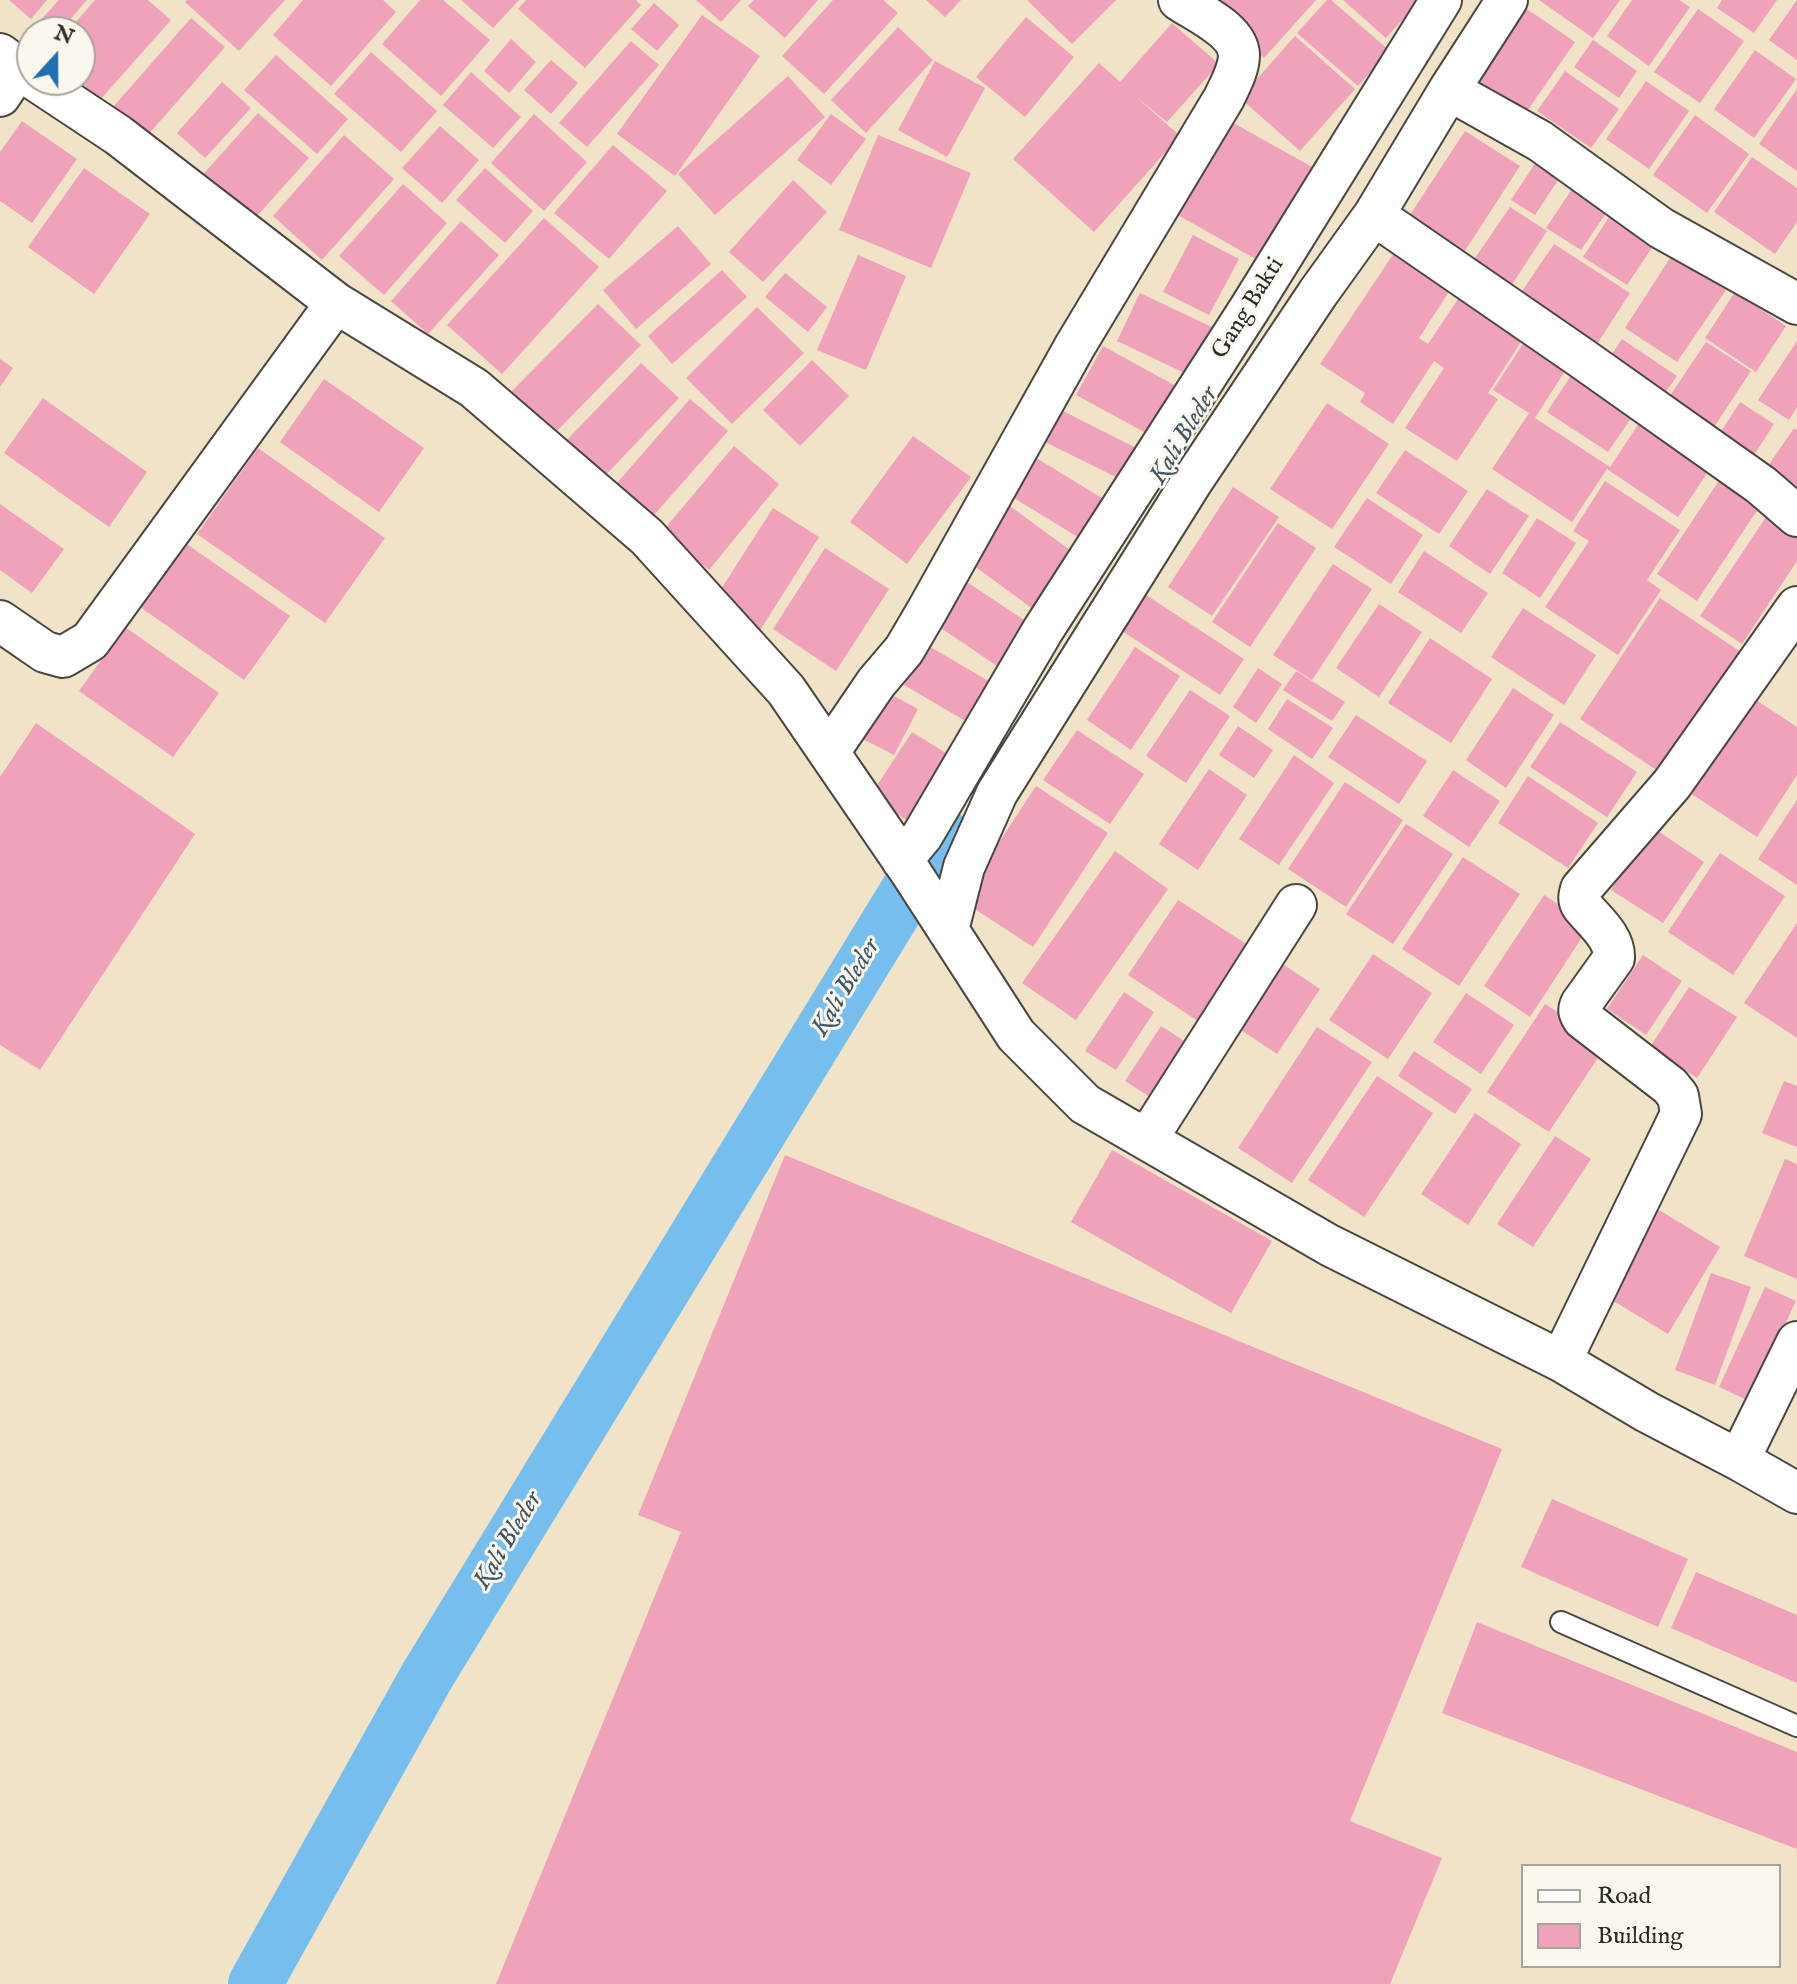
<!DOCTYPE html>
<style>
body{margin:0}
#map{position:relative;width:1797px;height:1984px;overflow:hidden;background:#f1e3c7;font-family:"IM FELL English",serif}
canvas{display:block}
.legend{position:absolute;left:1521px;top:1864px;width:260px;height:104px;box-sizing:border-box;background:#fbf7ec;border:2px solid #a8a59f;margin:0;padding:10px 14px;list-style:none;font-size:24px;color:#2b2b2b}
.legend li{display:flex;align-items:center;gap:16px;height:40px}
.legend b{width:40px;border:2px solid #a8a59f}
.north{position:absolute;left:16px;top:16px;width:80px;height:80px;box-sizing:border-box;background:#fbf7ec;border:2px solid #a8a59f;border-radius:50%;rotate:21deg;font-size:22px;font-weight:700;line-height:32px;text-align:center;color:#2b2b2b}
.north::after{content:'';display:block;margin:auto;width:28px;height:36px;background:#1f6fb2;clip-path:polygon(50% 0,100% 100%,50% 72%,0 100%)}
</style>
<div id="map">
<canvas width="1797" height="1984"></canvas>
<ul class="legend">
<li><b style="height:10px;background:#fff"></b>Road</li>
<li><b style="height:22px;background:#efa2ba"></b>Building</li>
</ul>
<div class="north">N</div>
</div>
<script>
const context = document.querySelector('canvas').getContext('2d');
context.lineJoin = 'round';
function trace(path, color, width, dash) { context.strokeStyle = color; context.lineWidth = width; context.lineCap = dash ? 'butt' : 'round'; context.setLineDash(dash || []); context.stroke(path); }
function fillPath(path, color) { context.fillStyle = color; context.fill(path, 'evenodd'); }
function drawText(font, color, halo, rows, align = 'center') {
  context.font = font + ' "IM FELL English",serif'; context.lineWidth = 6; context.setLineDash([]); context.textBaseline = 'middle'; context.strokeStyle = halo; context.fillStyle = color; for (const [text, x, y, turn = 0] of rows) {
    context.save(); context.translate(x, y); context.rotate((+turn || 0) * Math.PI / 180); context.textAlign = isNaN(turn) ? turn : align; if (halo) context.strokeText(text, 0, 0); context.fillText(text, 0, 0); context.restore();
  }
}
trace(new Path2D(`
 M255 1984 427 1676 942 834`), '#76beee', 54);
fillPath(new Path2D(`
 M9 0H47L31 19Z
 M59 0H87L59 32H44L36 25Z
 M95 0H148L171 20 99 101 75 80H80V32H67Z
 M187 0H285L239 51 185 2Z
 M303 0H383L396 12 331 86 273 35Z
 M420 0H443L490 40 441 96 382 44Z
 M461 0H519L493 28Z
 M526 0H636L641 5 585 68 518 9Z
 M696 0H741L721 22Z
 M754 0H818L785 38 748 6Z
 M833 0H883L898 13 824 94 782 56Z
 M926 0H961L945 17Z
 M1027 0H1116L1072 44Z
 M1221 0H1316L1264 58 1211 11Z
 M1327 0H1331L1390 51 1358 86 1297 33Z
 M1343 0H1420L1386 38Z
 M1539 0H1620L1593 38Z
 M1632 0H1679L1690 7 1649 66 1607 36Z
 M1722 0H1777L1754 33 1717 8Z
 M1797 0V60L1769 40Z
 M654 3 679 25 657 51 631 29Z
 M1527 9 1575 42 1523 117 1474 83Z
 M1698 9 1744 41 1700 103 1654 72Z
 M702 15 760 56 675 176 617 134Z
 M1026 17 1074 57 1025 117 976 77Z
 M191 18 225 47 140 144 107 114Z
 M1172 23 1219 64 1167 122 1134 95 1180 136 1094 232 1013 159 1099 63 1120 82Z
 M898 27 933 60 866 133 831 100Z
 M1295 36 1355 89 1300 151 1240 98Z
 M511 39 536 62 509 93 484 71Z
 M1593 40 1637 71 1619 98 1574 67Z
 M631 41 659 65 587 147 559 123Z
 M1755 50 1796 79 1754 138 1714 109Z
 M371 52 437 111 401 152 334 94Z
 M276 55 348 119 317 154 244 90Z
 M551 60 578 83 551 114 524 90Z
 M935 61 985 88 947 157 898 130Z
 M1565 71 1619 109 1591 148 1537 111Z
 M471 72 521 117 493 148 443 105Z
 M788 76 825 117 715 215 678 174Z
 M1646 81 1689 111 1649 169 1606 139Z
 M222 82 251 108 205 158 177 133Z
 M1797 89V171L1759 144Z
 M258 113 309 158 249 225 198 180Z
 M534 114 587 162 544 211 491 163Z
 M831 114 866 139 831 185 797 160Z
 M1695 115 1749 154 1707 213 1653 175Z
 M1228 120 1321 172 1268 266 1176 214Z
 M22 121 77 159 32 223 0 201V152Z
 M440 126 479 160 442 203 402 168Z
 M1465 131 1520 166 1457 263 1402 227Z
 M344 135 394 179 322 260 273 216Z
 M878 135 971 173 931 268 839 230Z
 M613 145 667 191 609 259 554 213Z
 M1752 157 1797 188V222L1775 254 1714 212Z
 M1538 159 1562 174 1535 215 1511 200Z
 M84 168 150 214 94 294 28 247Z
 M485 168 533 211 505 243 456 200Z
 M793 180 827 212 763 282 729 252Z
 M1578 180 1613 203 1581 250 1546 228Z
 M403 184 447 223 384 295 339 256Z
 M1617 205 1661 234 1627 285 1583 257Z
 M1510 207 1547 231 1511 286 1473 261Z
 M544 218 599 267 502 374 447 325Z
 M461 221 499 255 428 334 391 301Z
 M678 226 711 264 636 329 603 290Z
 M1193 235 1239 259 1209 315 1163 292Z
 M1554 244 1630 293 1593 350 1516 300Z
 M1398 247 1454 284 1419 338 1428 344 1464 290 1528 331 1488 393 1498 399 1457 461 1405 428 1444 368 1434 361 1393 424 1360 402 1365 393 1320 364Z
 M858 255 906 276 866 370 817 350Z
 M1672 255 1726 290 1677 362 1625 328Z
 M722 270 747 297 672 364 648 336Z
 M785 273 827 307 808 332 765 297Z
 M1735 292 1786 326 1756 372 1705 338Z
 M1140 293 1216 329 1193 377 1117 341Z
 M598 304 641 345 553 435 510 393Z
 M757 307 804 353 732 424 686 378Z
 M1530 333 1572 360 1535 418 1610 467 1647 411 1717 458 1678 517 1607 469 1572 522 1492 469 1529 413 1493 390Z
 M1622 339 1677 376 1657 404 1602 369Z
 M1797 341V407L1789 420 1758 400Z
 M1706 342 1751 371 1706 439 1661 409Z
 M1103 346 1185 391 1159 440 1076 395Z
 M0 359 13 368 0 387Z
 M812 360 849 396 800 446 763 410Z
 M641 363 679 398 600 481 562 445Z
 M1578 365 1640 405 1608 452 1547 412Z
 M324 379 424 448 379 512 280 442Z
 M43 398 147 472 109 527 4 453Z
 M690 399 728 431 647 523 610 491Z
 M1740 402 1774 424 1747 466 1713 444Z
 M1327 403 1389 444 1332 529 1270 489Z
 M1057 408 1144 452 1128 483 1041 440Z
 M1794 428 1797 430V494L1764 472Z
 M913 436 971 477 907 564 850 522Z
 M734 446 779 484 709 570 662 532Z
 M258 448 385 538 325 623 197 534Z
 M1405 450 1468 491 1439 534 1376 493Z
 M1033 456 1110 503 1086 542 1009 495Z
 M1722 476 1762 503 1697 601 1657 574Z
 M1605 481 1680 530 1647 580 1661 590 1618 655 1545 607 1589 541 1573 531Z
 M1233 487 1279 517 1212 616 1168 587Z
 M1487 489 1529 516 1490 574 1449 546Z
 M1367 498 1423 535 1391 584 1334 547Z
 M1003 501 1078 556 1037 612 962 557Z
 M0 504 64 549 32 593 0 570Z
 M773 508 819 537 759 632 712 603Z
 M1772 508 1797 524V561L1742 644 1700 616Z
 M1537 518 1576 543 1540 598 1502 573Z
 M1278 523 1316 548 1250 647 1212 622Z
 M181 540 290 616 244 680 136 604Z
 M825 548 889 589 836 671 773 629Z
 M1424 551 1488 593 1461 633 1398 592Z
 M1333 564 1372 589 1312 680 1273 655Z
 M961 578 1036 628 1006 672 932 622Z
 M1146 595 1244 659 1220 695 1122 631Z
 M1660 598 1741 652 1661 773 1580 719Z
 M1379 604 1422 632 1379 697 1336 668Z
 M1523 608 1596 655 1564 705 1491 657Z
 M125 627 219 693 173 757 79 691Z
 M1430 638 1492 679 1451 743 1388 703Z
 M927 645 1004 690 979 729 904 685Z
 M1135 647 1180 676 1131 750 1087 720Z
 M1258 668 1282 684 1256 723 1233 707Z
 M1296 671 1345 702 1332 721 1283 690Z
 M1513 688 1554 715 1506 788 1466 760Z
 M881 689 918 709 894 755 855 735Z
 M1190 690 1230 716 1186 783 1146 756Z
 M1753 698 1797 727V775L1757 837 1690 793Z
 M1287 699 1333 728 1312 759 1268 729Z
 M1356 715 1427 761 1399 804 1328 757Z
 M1560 722 1637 772 1607 817 1530 767Z
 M36 723 195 834 40 1070 0 1045V777Z
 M1238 726 1273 750 1254 778 1219 755Z
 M1077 730 1144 774 1110 824 1043 780Z
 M912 732 962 763 920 829 870 796Z
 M1294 755 1334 783 1279 865 1239 839Z
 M1209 769 1247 795 1198 870 1159 844Z
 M1453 770 1500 801 1469 847 1423 816Z
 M1528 776 1598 823 1568 868 1498 823Z
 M1345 782 1403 820 1346 907 1288 869Z
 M1036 786 1108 833 1033 947 961 900Z
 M1797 800V885L1758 859Z
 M1406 824 1453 854 1393 944 1346 914Z
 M1652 827 1704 862 1663 923 1611 890Z
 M1115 851 1168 889 1076 1020 1022 983Z
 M1720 853 1785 896 1733 975 1668 932Z
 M1463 857 1520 894 1459 986 1402 949Z
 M1544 895 1590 925 1530 1017 1484 986Z
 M1178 900 1251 947 1201 1023 1128 975Z
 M1797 923V1038L1744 1003Z
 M1373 954 1432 993 1388 1059 1329 1020Z
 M1643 955 1682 981 1646 1035 1607 1009Z
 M1275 959 1320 989 1277 1054 1232 1024Z
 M1689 987 1737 1017 1697 1078 1650 1047Z
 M1124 992 1154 1012 1116 1070 1085 1051Z
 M1466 993 1514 1025 1481 1074 1433 1042Z
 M1545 1004 1607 1044 1549 1132 1487 1092Z
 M1161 1026 1189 1044 1153 1099 1125 1081Z
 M1317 1027 1372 1062 1292 1183 1238 1148Z
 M1414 1051 1472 1089 1455 1114 1398 1076Z
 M1377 1076 1433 1113 1364 1217 1308 1180Z
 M1784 1081 1797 1086V1147L1762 1133Z
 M1475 1113 1521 1144 1468 1225 1421 1194Z
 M1555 1136 1591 1159 1533 1247 1497 1224Z
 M1112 1150 1272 1241 1231 1313 1071 1222Z
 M785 1155 1502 1449 1350 1821 1442 1858 1390 1984H496L681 1532 638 1515Z
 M1785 1159 1797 1164V1279L1744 1256Z
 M1659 1210 1720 1247 1668 1334 1607 1297Z
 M1711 1273 1751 1287 1715 1385 1675 1370Z
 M1765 1287 1796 1301 1749 1401 1719 1387Z
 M1552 1499 1688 1559 1658 1627 1521 1567Z
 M1696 1572 1797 1615V1683L1671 1628Z
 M1477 1622 1797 1752V1849L1442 1713Z`), '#efa2ba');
const service = new Path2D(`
 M1561 1622 1797 1726`);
const minor = new Path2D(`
 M0 54 32 78
 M35 80 118 135 336 303 474 388 647 537 786 690 910 871 1016 1035 1085 1104 1329 1245 1561 1361 1647 1412 1739 1460 1797 1493
 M1449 90 1540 141 1661 228 1797 304
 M0 96 18 69
 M1374 215 1583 359 1761 485 1797 516
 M0 621 45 652 63 657 90 641 336 303
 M829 752 876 683 904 650 928 609 1075 346 1224 98C1230 85 1239 70 1239 55 1238 30 1198 13 1179 0
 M902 860 922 836 1043 630 1250 308 1441 0
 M948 930 964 867 997 793 1191 483 1318 293 1374 215 1449 90 1507 0
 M1147 1139 1296 905
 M1561 1361 1681 1114 1678 1096 1670 1086 1583 1019C1579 1013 1578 1010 1581 1004L1614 958C1615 937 1594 921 1582 906 1578 900 1579 896 1581 889L1672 784 1797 607
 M1739 1460 1797 1342`);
trace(service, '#494742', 24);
trace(minor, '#494742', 44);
trace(service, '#fff', 20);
trace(minor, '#fff', 40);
drawText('24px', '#2b2b2b', '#fbf7ec', [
 ["Gang Bakti",1249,309,-58]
]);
drawText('italic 26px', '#425766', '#fbf7ec', [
 ["Kali Bleder",1185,436,-59],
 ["Kali Bleder",847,988,-59],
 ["Kali Bleder",509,1541,-59]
]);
</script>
